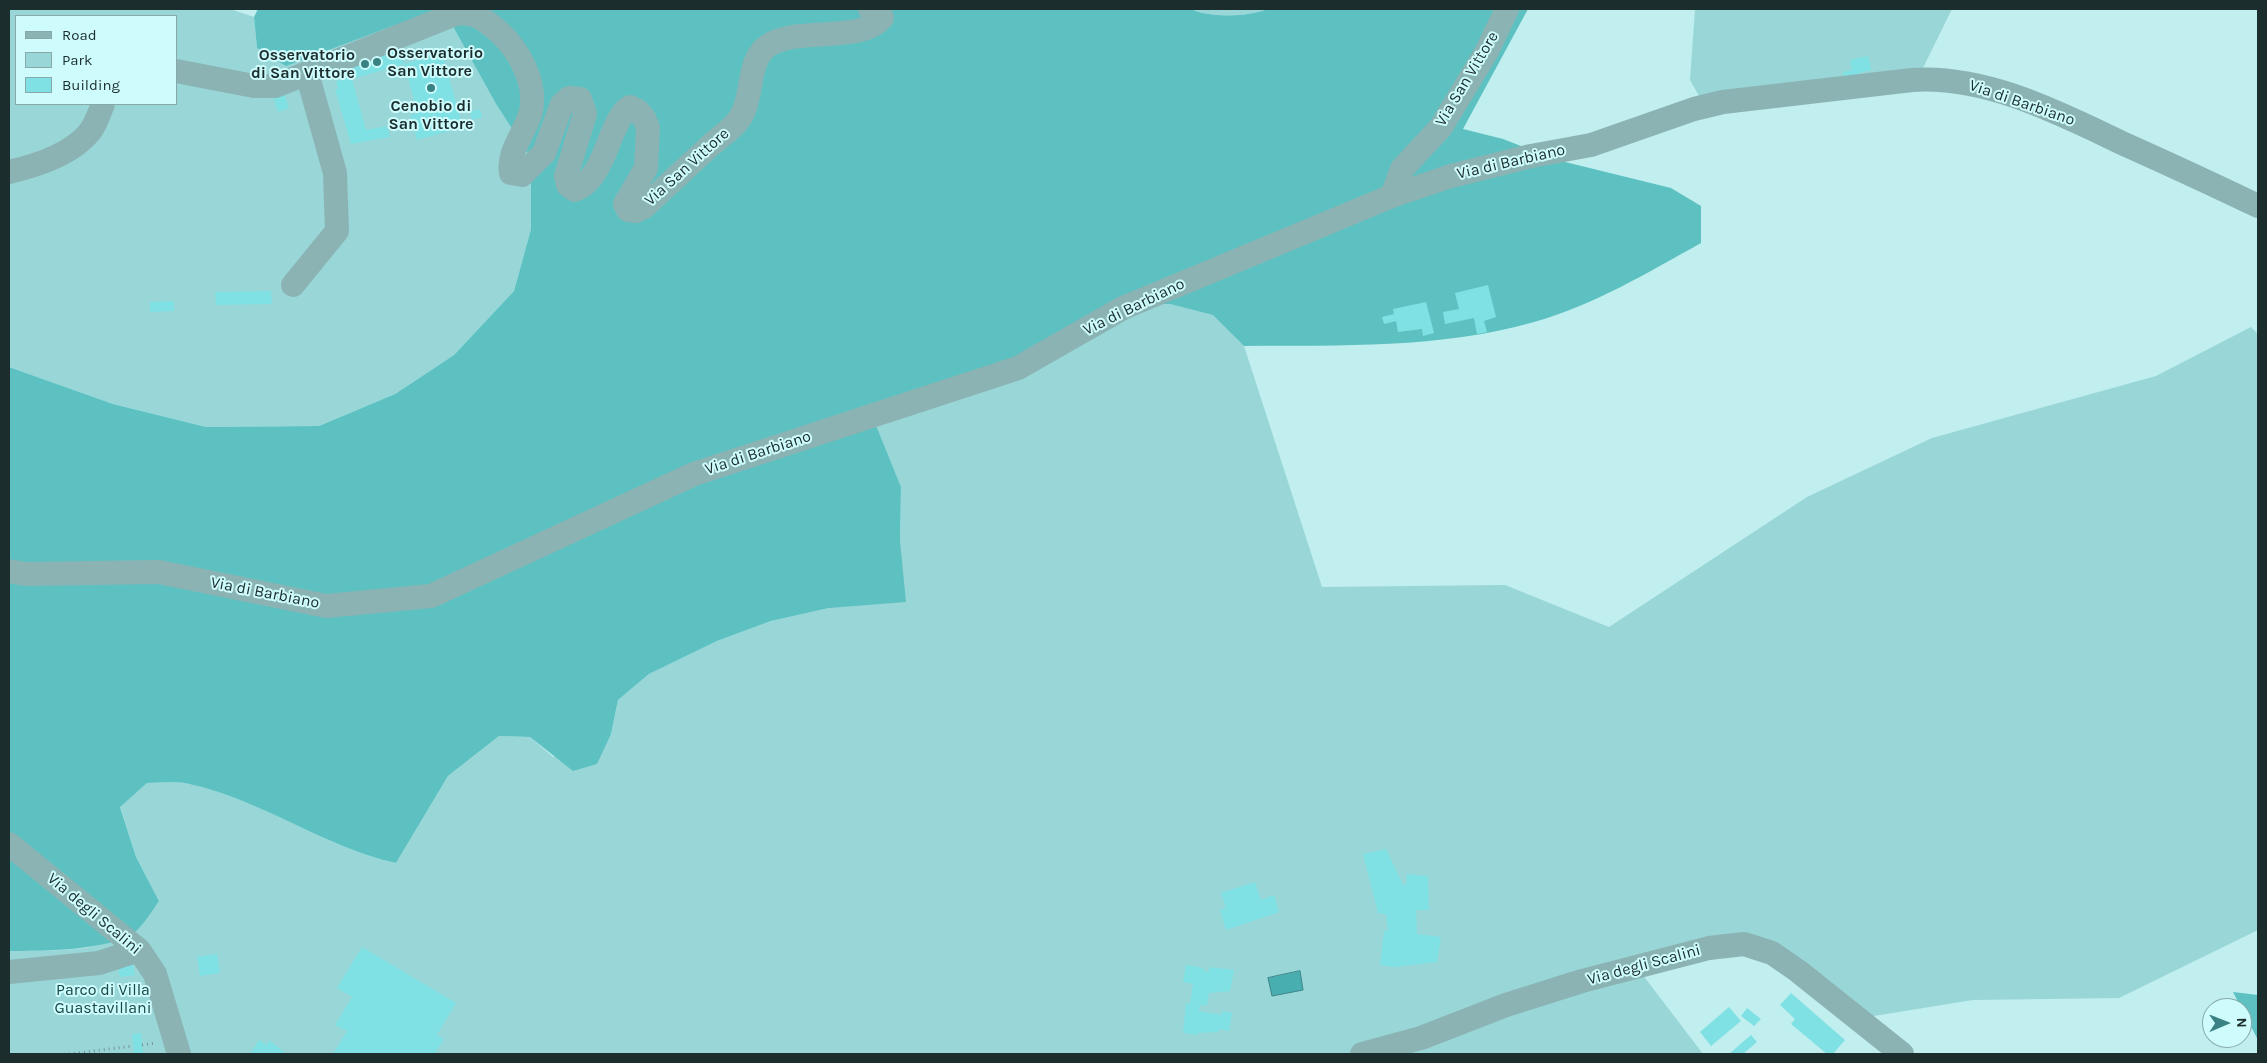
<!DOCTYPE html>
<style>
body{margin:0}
#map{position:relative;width:2267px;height:1063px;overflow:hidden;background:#c1eeee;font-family:Karla,sans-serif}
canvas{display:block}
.frame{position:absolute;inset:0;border:10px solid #1c2d2e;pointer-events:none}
.legend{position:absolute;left:15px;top:15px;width:162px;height:90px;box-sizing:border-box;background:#cefcfc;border:1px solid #87a9aa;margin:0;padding:6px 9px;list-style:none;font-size:15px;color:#1c2d2e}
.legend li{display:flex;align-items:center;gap:10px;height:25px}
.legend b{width:25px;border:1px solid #87a9aa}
.north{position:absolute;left:2202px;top:998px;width:50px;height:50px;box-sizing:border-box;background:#cefcfc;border:1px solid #87a9aa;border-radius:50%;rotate:89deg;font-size:14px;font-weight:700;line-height:20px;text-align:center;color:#1c2d2e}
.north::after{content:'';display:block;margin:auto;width:18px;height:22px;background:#398183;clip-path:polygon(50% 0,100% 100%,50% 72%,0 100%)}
</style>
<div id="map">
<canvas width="2267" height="1063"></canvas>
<div class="frame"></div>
<ul class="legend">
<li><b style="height:6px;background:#8cb3b3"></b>Road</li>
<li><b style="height:14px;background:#99d6d7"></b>Park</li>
<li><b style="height:14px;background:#7fe1e3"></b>Building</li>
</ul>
<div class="north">N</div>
</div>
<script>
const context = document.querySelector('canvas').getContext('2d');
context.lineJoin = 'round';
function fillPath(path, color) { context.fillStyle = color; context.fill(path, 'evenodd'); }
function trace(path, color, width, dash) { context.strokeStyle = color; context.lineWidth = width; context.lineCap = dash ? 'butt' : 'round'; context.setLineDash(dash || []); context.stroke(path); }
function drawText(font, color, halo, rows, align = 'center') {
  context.font = font + ' Karla,sans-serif'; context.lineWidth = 4; context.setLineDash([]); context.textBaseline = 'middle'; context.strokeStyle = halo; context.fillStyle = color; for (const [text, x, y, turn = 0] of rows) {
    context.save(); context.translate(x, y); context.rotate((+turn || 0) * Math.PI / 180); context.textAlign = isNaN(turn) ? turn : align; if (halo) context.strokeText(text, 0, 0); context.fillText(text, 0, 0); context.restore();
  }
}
fillPath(new Path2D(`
 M9 9H230L254 17 257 48 390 27 446 14 496 104 531 158V229L514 291 454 355 395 394 319 426 206 427 113 404 9 367ZM16 16H176V104H16Z
 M1191 9H1267C1250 17 1208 18 1191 9Z
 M1695 9H1952L1916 82 1706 108 1690 80Z
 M1123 304H1170L1214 315 1244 346 1322 587 1505 585 1609 627 1807 497 1932 438 2156 376 2251 327 2258 334V930L2119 998 1973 1000 1855 1019 1771 950 1636 966 1703 1054H9V951C42 951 94 952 124 937 135 931 150 911 159 901L136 857 120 806 147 783C161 783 176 781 189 784 262 800 324 847 396 863L448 776 499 736 530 737 553 757 611 734 618 700 649 674 717 641 771 621 829 608 900 541 901 487 874 423Z`), '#99d6d7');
fillPath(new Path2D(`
 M258 9H1191C1208 18 1250 17 1267 9H1528L1463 129 1503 139 1557 160 1671 188 1701 206V243C1647 273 1594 305 1534 322 1439 349 1341 345 1244 346L1213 315 1170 304H1122L1027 357 875 423 901 487 900 541 906 602 829 608 771 621 717 641 649 674 618 700 611 734 597 764 573 771 530 737 499 736 448 776 396 863C324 847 262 800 189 784 176 781 161 783 147 783L120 807 136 857 159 901C152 911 144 924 135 932 111 951 39 951 9 951V367L113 404 206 427 319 426 395 394 454 355 514 291 531 229V158L496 104 446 14 390 27 286 66 257 48 254 17Z
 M2233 992 2258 995V1040Z`), '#5dc1c2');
const water = new Path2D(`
 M1300 971 1303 990 1272 996 1268 978Z`);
fillPath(water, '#49aeb0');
trace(water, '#3c8789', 1);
fillPath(new Path2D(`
 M399 48 404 64 352 79 366 130 387 126 390 137 351 144 335 89H338L336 81 344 79 341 67Z
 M442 53 463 127 417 140 410 115 418 113 404 64Z
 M1868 56 1871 70 1853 75 1854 80 1845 82 1843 72 1852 70 1850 60Z
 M283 90 289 108 278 112 272 93Z
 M480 109 482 117 472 120 470 112Z
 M1488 285 1496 317 1484 321 1487 332 1477 334 1474 318 1445 324 1443 312 1459 309 1455 293Z
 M271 291 272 304 216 305 215 292Z
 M174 301V311L150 312V302Z
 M1426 302 1434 333 1423 336 1422 329 1398 332 1396 321 1384 324 1382 317 1394 314 1393 309Z
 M1386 849 1403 885H1406L1407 874 1428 876 1429 910H1416L1417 934 1441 937 1437 962 1394 967 1380 965 1384 931H1388L1386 914 1378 913 1363 854Z
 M1255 882 1261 900 1274 895 1279 912 1226 930 1220 910 1226 908 1221 893Z
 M362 947 456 1003 437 1035 444 1039 434 1054H333L347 1031 335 1025 352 997 337 988Z
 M217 954 220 973 200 976 197 957Z
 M132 961 135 975 120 977 117 964Z
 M1186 965 1204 968 1203 971 1209 972V967L1234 970 1230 991 1209 993 1207 1005H1200L1199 1011 1222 1015V1011L1232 1013 1229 1031 1219 1029 1218 1032 1198 1033V1035L1183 1033 1186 1003 1190 1004 1193 984 1183 982Z
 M1791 993 1845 1040 1833 1054H1827L1791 1024 1795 1019 1780 1005Z
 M1729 1007 1741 1021 1711 1046 1700 1032Z
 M1747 1008 1761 1019 1754 1026 1741 1016Z
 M141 1033 143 1054H134L132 1034Z
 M1751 1035 1757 1042 1743 1054H1729Z
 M259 1040 267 1045 269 1040 284 1052 283 1054H250Z`), '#7fe1e3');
trace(new Path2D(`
 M142 1045 156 1043
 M69 1054 133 1046`), '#769697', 3, [1, 4]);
trace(new Path2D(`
 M176 71 254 86H275L455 14C475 11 484 19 499 32 519 50 537 83 531 111 526 132 507 151 511 173L522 175 544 153 562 104 569 98 580 99 585 114 566 176 568 185 575 190C607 177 609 119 630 107L638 111 644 118 648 128 646 168 625 204 628 210 636 211 644 207C667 186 689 165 712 144 721 136 734 128 740 118 754 98 746 59 769 45 799 26 859 44 882 18L878 11 870 9
 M9 172C35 166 68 156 87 135 95 127 99 114 103 104
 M1392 196 1402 169 1441 127 1487 51 1507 9
 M293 285 337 231 335 173 307 73
 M9 571 25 574 159 572 326 606 431 596 694 474 1018 368 1123 308 1392 196 1451 176 1531 156 1591 145 1694 109 1723 102 1912 80C1986 75 2059 113 2124 144 2169 164 2214 185 2258 206
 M9 844 139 950 155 974 179 1054
 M9 972 99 963 139 950
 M1362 1054 1421 1038 1506 1005 1582 981 1709 948 1744 944 1772 953 1798 971 1902 1054`), '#8cb3b3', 24);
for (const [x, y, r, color] of [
 [377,62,5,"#398183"],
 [365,64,5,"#398183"],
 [431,88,5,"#398183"]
]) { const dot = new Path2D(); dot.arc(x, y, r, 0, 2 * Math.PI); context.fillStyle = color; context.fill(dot); trace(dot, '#cefcfc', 2); }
drawText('bold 16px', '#1c2d2e', '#cefcfc', [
 ["Osservatorio",387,53],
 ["San Vittore",387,71],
 ["Osservatorio",355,55,"right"],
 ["di San Vittore",355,73,"right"],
 ["Cenobio di",431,106,"center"],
 ["San Vittore",431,124,"center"]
], 'left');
drawText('16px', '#1c2d2e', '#cefcfc', [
 ["Via San Vittore",1467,79,-59],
 ["Via di Barbiano",2022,103,19],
 ["Via di Barbiano",1511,162,-13],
 ["Via San Vittore",687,167,-42],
 ["Via di Barbiano",1134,307,-26],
 ["Via di Barbiano",758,453,-18],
 ["Via di Barbiano",265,593,11],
 ["Via degli Scalini",94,914,40],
 ["Via degli Scalini",1644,965,-15]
]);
drawText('16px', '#194748', '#cefcfc', [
 ["Parco di Villa",103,990],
 ["Guastavillani",103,1008]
]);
</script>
